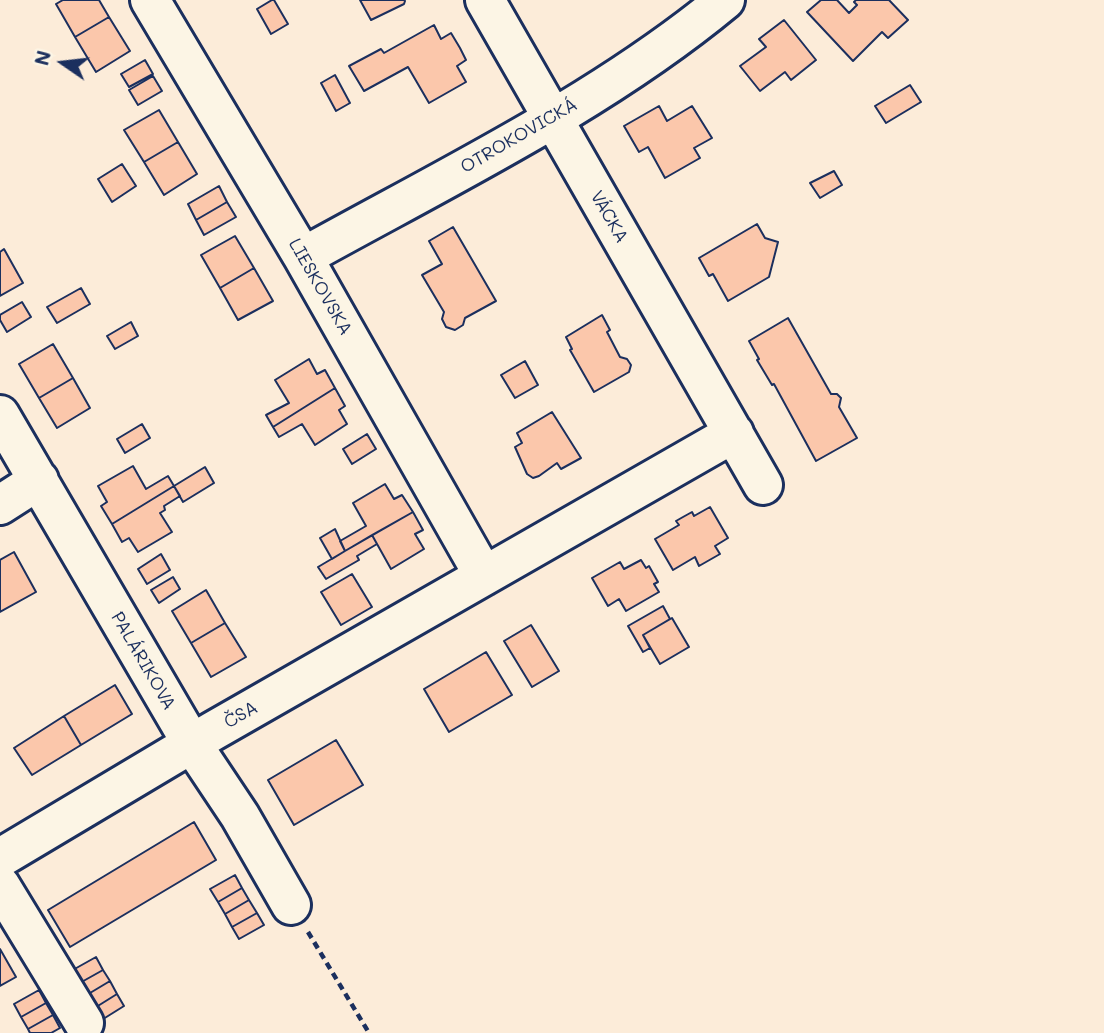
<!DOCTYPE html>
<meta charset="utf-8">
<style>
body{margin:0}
#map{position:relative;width:1104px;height:1033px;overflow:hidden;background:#fcecd9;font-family:Mali,sans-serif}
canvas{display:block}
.north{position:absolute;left:28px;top:28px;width:70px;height:70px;-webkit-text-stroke:5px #fcf5e5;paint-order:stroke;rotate:284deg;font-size:19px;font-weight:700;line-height:28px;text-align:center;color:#1b2f5e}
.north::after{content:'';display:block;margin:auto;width:24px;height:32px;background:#1b2f5e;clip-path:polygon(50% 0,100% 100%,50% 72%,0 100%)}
</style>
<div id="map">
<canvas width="1104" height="1033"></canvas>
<div class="north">N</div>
</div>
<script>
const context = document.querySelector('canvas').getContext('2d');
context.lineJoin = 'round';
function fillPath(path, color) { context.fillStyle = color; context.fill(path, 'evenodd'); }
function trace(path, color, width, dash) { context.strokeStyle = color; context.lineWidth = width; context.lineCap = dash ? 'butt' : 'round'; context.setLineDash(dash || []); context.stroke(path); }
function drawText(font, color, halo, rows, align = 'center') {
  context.font = font + ' Mali,sans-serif'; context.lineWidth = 5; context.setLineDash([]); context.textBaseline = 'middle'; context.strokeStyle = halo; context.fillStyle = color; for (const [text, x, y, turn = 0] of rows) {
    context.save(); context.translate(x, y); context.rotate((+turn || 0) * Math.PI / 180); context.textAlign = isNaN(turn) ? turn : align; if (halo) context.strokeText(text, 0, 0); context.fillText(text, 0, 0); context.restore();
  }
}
const building = new Path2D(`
 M63 0H99L109 17 75 37 56 4Z
 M272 0H274L288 24 271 34 257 9Z
 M360 0H404L405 1 404 4 371 20Z
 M821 0H837L849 13 857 5 854 2 856 0H889L908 20 888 38 882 32 853 61 807 12Z
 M109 17 130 51 96 72 75 37Z
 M784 20 816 60 791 80 785 72 760 91 740 66 766 47 759 39Z
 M434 25 441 39 451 33 460 48 466 60 457 66 466 82 429 103 408 67 364 91 349 66 381 49 384 53Z
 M145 60 153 74 129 87 121 74Z
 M335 75 350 103 336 111 321 83Z
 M153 76 162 91 138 105 129 90Z
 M910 85 921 102 886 123 875 106Z
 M659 106 667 121 692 106 712 138 694 148 700 158 665 178 648 147 639 152 624 126Z
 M159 110 178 142 144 162 124 130Z
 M178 142 197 174 164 195 144 162Z
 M122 164 136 186 112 202 98 179Z
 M834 171 842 185 820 198 810 183Z
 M219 186 227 202 196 220 188 204Z
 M227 202 236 217 204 235 196 220Z
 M757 224 765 238 778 242 769 277 728 301 713 274 709 276 699 258Z
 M453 227 496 301 465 318 463 325 455 330 446 327 442 319 444 312 422 275 442 264 429 241Z
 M235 236 254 268 220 288 201 255Z
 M4 249 23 283 0 296V252Z
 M254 268 273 301 238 320 220 288Z
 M81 288 90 304 57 323 47 307Z
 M22 302 31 317 7 332 0 320V315Z
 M602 315 610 330 607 332 620 357 627 359 631 365 629 372 594 392 570 350 572 349 566 337Z
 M788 318 831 394H837L841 398 839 407 857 438 816 461 774 384 772 385 757 360 759 359 749 341Z
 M131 322 138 336 115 349 107 336Z
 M53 344 73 378 39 398 19 364Z
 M309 359 317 374 325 370 335 388 273 427 266 415 289 403 275 380Z
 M525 361 538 385 515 398 501 375Z
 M73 378 90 408 57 428 39 398Z
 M335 388 345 406 339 410 347 424 315 445 302 424 279 437 273 427Z
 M552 412 581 458 561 469 557 463 539 476 533 478 527 474 515 447 522 443 517 433Z
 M142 424 150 438 125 453 117 439Z
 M367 434 376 449 352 464 343 449Z
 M133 466 146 489 168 476 174 486 112 524 101 506 107 502 98 486Z
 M205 467 214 483 183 502 174 486Z
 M385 484 394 499 402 495 413 512 345 551 340 541 366 526 353 503Z
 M174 486 180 496 164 506 165 510 160 513 172 532 138 552 129 538 122 542 112 524Z
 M710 507 728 538 715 546 720 554 699 566 695 557 673 570 655 539 679 525 676 521 683 517 692 512 694 516Z
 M413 512 423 530 415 534 424 549 391 569 372 535Z
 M335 529 345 551 332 559 320 538Z
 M372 535 377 544 357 556 359 560 326 579 318 567Z
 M14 552 36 592 0 612V560Z
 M161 554 170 570 147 584 138 569Z
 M641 560 646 568 649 566 658 582 654 584 659 592 626 611 619 599 608 606 592 578 620 562 624 569Z
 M352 574 372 607 341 625 321 592Z
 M173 577 180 589 159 603 151 590Z
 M206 590 225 623 191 643 172 611Z
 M663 606 670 619 643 635 650 648 643 652 628 626Z
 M672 618 689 647 660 664 643 635Z
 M225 623 246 657 211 677 191 643Z
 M531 625 559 671 532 687 504 641Z
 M486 652 512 695 449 732 424 689Z
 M115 685 132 714 81 745 64 716Z
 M64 716 81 745 32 775 14 748Z
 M336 740 363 785 294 825 268 780Z
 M194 822 216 860 70 947 48 910Z
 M235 875 242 888 218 902 210 889Z
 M242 888 249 900 225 914 218 902Z
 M249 900 257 913 232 927 225 914Z
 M257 913 264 925 239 939 232 927Z
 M0 949 16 977 0 986Z
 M96 957 103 970 78 984 71 971Z
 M103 970 110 981 85 996 78 984Z
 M110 981 117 994 93 1009 85 996Z
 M39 990 46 1003 21 1017 14 1004Z
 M117 994 124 1006 100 1021 93 1009Z
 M46 1003 53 1015 28 1029 21 1017Z
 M53 1015 60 1028 51 1033H30L28 1029Z`);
fillPath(building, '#fbc7ab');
trace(building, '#1b2f5e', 2);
const minor = new Path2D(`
 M150 0 303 257 484 576
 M485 0 763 485
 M303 257C443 179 601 103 725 0
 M0 415 192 744 240 816 291 905
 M0 505 39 480
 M0 858 213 731 734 433
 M0 885 84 1023`);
trace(minor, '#1b2f5e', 44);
trace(new Path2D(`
 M308 932 369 1033`), '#1b2f5e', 4.5, [7, 5]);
trace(minor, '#fcf5e5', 38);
drawText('18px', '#1b2f5e', '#fcf5e5', [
 ["OTROKOVICKÁ",519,136,-30],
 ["VÁCKA",609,217,60],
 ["LIESKOVSKA",320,287,60],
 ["PALÁRIKOVA",143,661,60],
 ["ČSA",241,715,-30]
]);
</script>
